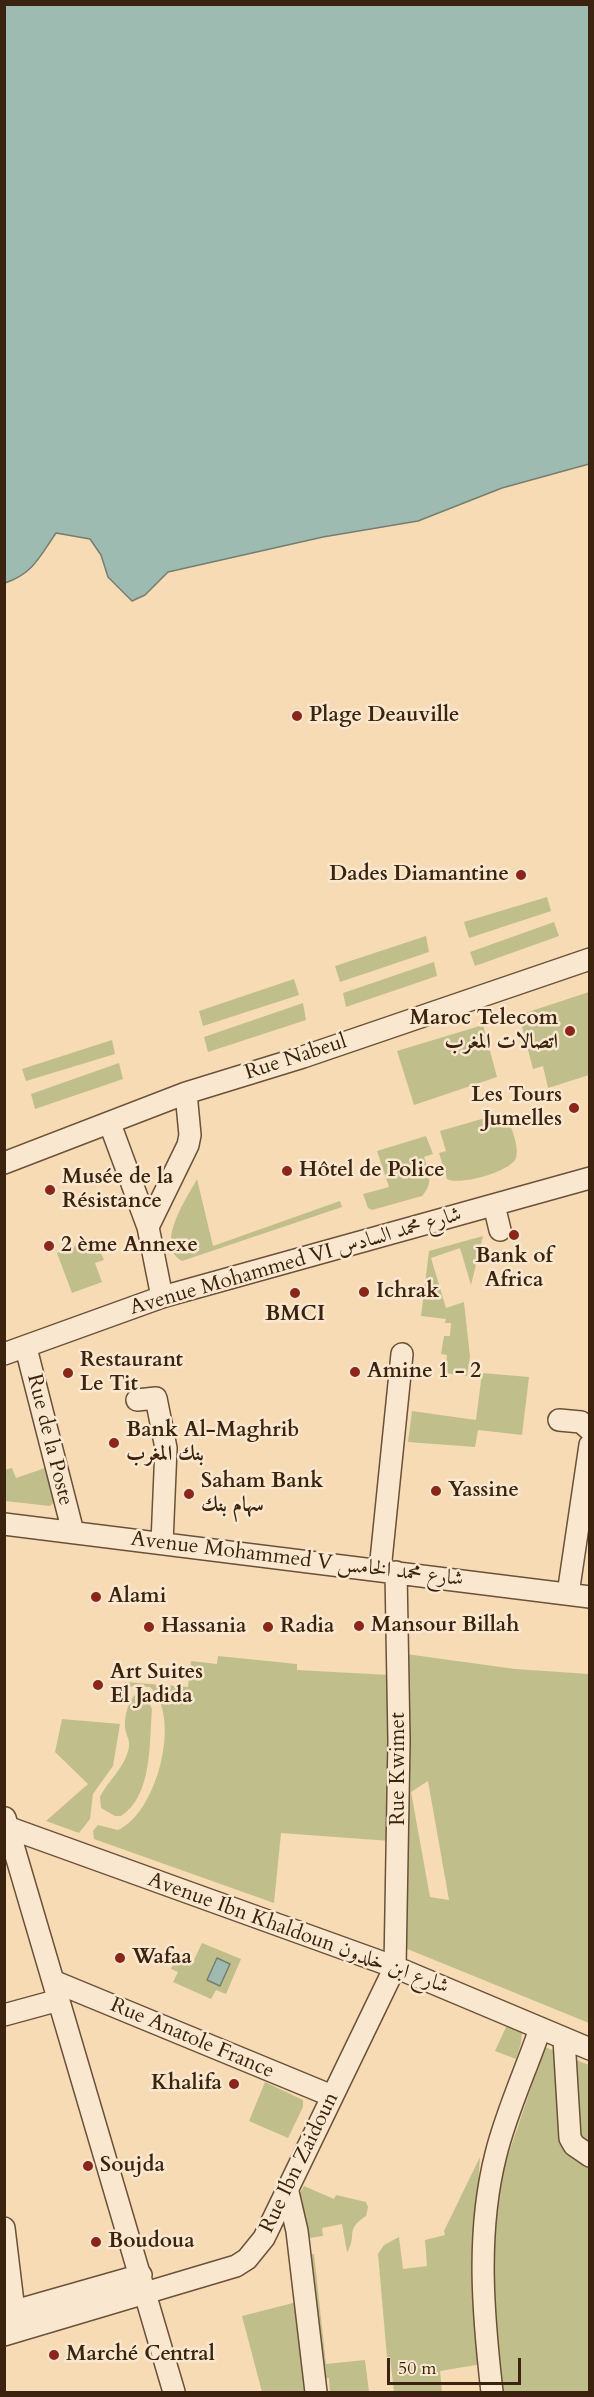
<!DOCTYPE html>
<meta charset="utf-8">
<style>
body{margin:0}
#map{position:relative;width:594px;height:2397px;overflow:hidden;background:#f6dbb5;font-family:Cardo,serif}
canvas{display:block}
.frame{position:absolute;inset:0;border:6px solid #3b230f;pointer-events:none}
.scale{position:absolute;left:387px;top:2358px;width:134px;height:27px;box-sizing:border-box;border:3px solid #3b230f;border-top:0;padding-left:8px;font-size:18px;line-height:21px;white-space:nowrap;color:#3b230f;-webkit-text-stroke:4px #f9e8cf;paint-order:stroke}
</style>
<div id="map">
<canvas width="594" height="2397"></canvas>
<div class="frame"></div>
<div class="scale">50 m</div>
</div>
<script>
const context = document.querySelector('canvas').getContext('2d');
context.lineJoin = 'round';
function fillPath(path, color) { context.fillStyle = color; context.fill(path, 'evenodd'); }
function trace(path, color, width, dash) { context.strokeStyle = color; context.lineWidth = width; context.lineCap = dash ? 'butt' : 'round'; context.setLineDash(dash || []); context.stroke(path); }
function drawText(font, color, halo, rows, align = 'center') {
  context.font = font + ' Cardo,Amiri,serif'; context.lineWidth = 5; context.setLineDash([]); context.textBaseline = 'middle'; context.strokeStyle = halo; context.fillStyle = color; for (const [text, x, y, turn = 0] of rows) {
    context.save(); context.translate(x, y); context.rotate((+turn || 0) * Math.PI / 180); context.textAlign = isNaN(turn) ? turn : align; if (halo) context.strokeText(text, 0, 0); context.fillText(text, 0, 0); context.restore();
  }
}
fillPath(new Path2D(`
 M547 897 551 911 469 938 464 922Z
 M554 922 559 936 475 966 470 952Z
 M426 936 429 952 340 982 335 966Z
 M434 962 437 976 346 1007 343 993Z
 M294 979 299 995 203 1026 199 1011Z
 M589 992V1075L548 1088 543 1066 533 1069 519 1015Z
 M303 1003 306 1020 208 1052 204 1037Z
 M483 1025 497 1077 414 1105 397 1051Z
 M112 1040 115 1054 26 1081 22 1069Z
 M119 1063 123 1079 35 1109 31 1094Z
 M506 1112C509 1124 520 1145 516 1158 511 1172 458 1186 447 1179L439 1153 446 1151 440 1131Z
 M426 1136 433 1154 424 1157C429 1172 434 1183 422 1196L372 1210 368 1208 363 1194 389 1187 377 1151Z
 M197 1179 213 1246 340 1201 342 1207 182 1261C154 1245 187 1198 197 1179Z
 M483 1236 471 1285 460 1248 431 1258 446 1308 464 1302 470 1357 467 1376 445 1373 447 1355 441 1354 444 1336H450L451 1323H445L446 1319 421 1316 429 1251Z
 M95 1238 104 1260 95 1263 102 1282 72 1293 57 1253Z
 M482 1373 529 1377 522 1435 478 1430 475 1447 408 1442 412 1411 476 1420Z
 M48 1467 56 1500 50 1506 5 1501 4 1470 12 1468 16 1478Z
 M406 1654 515 1669 589 1674V2023L405 1948ZM428 1781 449 1900 430 1897 411 1792Z
 M218 1656 297 1664V1670L389 1675 390 1841 281 1833 274 1903 94 1839 93 1831 98 1825 118 1830C156 1814 183 1717 150 1687L133 1686 124 1689 125 1682 188 1687 191 1661 217 1664Z
 M137 1693 148 1700 152 1709C149 1742 153 1795 121 1816H115L101 1808 100 1797C109 1779 125 1768 129 1747 130 1740 126 1735 125 1728 124 1717 128 1700 137 1693Z
 M62 1719 120 1724 113 1766 93 1794 90 1819 79 1833 46 1821 88 1784 55 1752Z
 M202 1943 241 1959 226 1994 216 1990 211 1999 173 1982 178 1972 171 1969 176 1957 192 1964Z
 M507 2025 522 2032 521 2043 516 2059 495 2051Z
 M545 2047 589 2065V2392H497L490 2303 496 2201 505 2164Z
 M265 2082 303 2100V2107L288 2138 249 2121Z
 M480 2157 473 2259 482 2364 440 2371 442 2392H394L390 2357H387L378 2254 384 2245 399 2237 403 2269 427 2266 425 2240 445 2235 444 2231Z
 M304 2186 334 2199 336 2195 366 2202 368 2207 366 2216C345 2230 357 2233 348 2251L347 2252 342 2224 322 2228 323 2236 309 2238 311 2254H314L326 2364 365 2360 369 2392H330L329 2378 319 2379 297 2198Z
 M297 2302 308 2392H262L242 2316Z`), '#c0bf8b');
const water = new Path2D(`
 M4 5H589V464L502 488 418 521 323 537 168 572 145 595 132 601 108 577 101 555 90 539 56 533C40 556 33 574 5 583Z
 M217 1958 230 1964 220 1986 207 1980Z`);
fillPath(water, '#9dbbb0');
trace(water, '#767e70', 1.5);
const minor = new Path2D(`
 M110 1124 148 1227 162 1297
 M4 1163 186 1093 303 1057 590 959
 M494 1205 500 1230
 M148 1227 188 1145 190 1135 186 1093
 M26 1348 73 1532
 M4 1354 162 1297 590 1178
 M137 1400 156 1398 166 1448 162 1543
 M559 1420 581 1422 590 1430
 M4 1524 590 1597
 M380 1570 402 1354
 M568 1594 590 1445
 M5 1818 174 2392
 M4 1826 395 1967 590 2049
 M53 1981 332 2096
 M4 2015 59 2000
 M564 2039 570 2138 574 2145 590 2156
 M288 2192 297 2231 316 2392
 M4 2228 14 2311
 M4 2314 141 2275
 M4 2335 236 2266 247 2259 264 2238 395 1967 399 1741 396 1572
 M492 2392C483 2314 476 2232 496 2154 506 2113 526 2070 540 2029`);
trace(minor, '#6a5138', 24);
trace(minor, '#f9e8cf', 21);
for (const [x, y, r, color] of [
 [297,716,6,"#8f2418"],
 [521,875,6,"#8f2418"],
 [570,1031,6,"#8f2418"],
 [574,1108,6,"#8f2418"],
 [287,1171,6,"#8f2418"],
 [50,1190,6,"#8f2418"],
 [514,1235,6,"#8f2418"],
 [49,1246,6,"#8f2418"],
 [364,1292,6,"#8f2418"],
 [295,1293,6,"#8f2418"],
 [355,1372,6,"#8f2418"],
 [68,1373,6,"#8f2418"],
 [114,1443,6,"#8f2418"],
 [436,1491,6,"#8f2418"],
 [189,1494,6,"#8f2418"],
 [96,1597,6,"#8f2418"],
 [359,1626,6,"#8f2418"],
 [149,1627,6,"#8f2418"],
 [268,1627,6,"#8f2418"],
 [98,1685,6,"#8f2418"],
 [120,1958,6,"#8f2418"],
 [234,2084,6,"#8f2418"],
 [88,2166,6,"#8f2418"],
 [96,2242,6,"#8f2418"],
 [54,2355,6,"#8f2418"]
]) { const dot = new Path2D(); dot.arc(x, y, r, 0, 2 * Math.PI); context.fillStyle = color; context.fill(dot); trace(dot, '#f9e8cf', 2); }
drawText('bold 21px', '#3b230f', '#f9e8cf', [
 ["Plage Deauville",309,716],
 ["Dades Diamantine",509,875,"right"],
 ["Maroc Telecom",558,1019,"right"],
 ["اتصالات المغرب",558,1043,"right"],
 ["Les Tours",562,1096,"right"],
 ["Jumelles",562,1120,"right"],
 ["Hôtel de Police",299,1171],
 ["Musée de la",62,1178],
 ["Résistance",62,1202],
 ["2 ème Annexe",61,1246],
 ["Bank of",514,1257,"center"],
 ["Africa",514,1281,"center"],
 ["Ichrak",376,1292],
 ["BMCI",295,1315,"center"],
 ["Restaurant",80,1361],
 ["Le Tit",80,1385],
 ["Amine 1 - 2",367,1372],
 ["Bank Al-Maghrib",126,1431],
 ["بنك المغرب",126,1455],
 ["Saham Bank",201,1482],
 ["سهام بنك",201,1506],
 ["Yassine",448,1491],
 ["Alami",108,1597],
 ["Mansour Billah",371,1626],
 ["Hassania",161,1627],
 ["Radia",280,1627],
 ["Art Suites",110,1673],
 ["El Jadida",110,1697],
 ["Wafaa",132,1958],
 ["Khalifa",222,2084,"right"],
 ["Soujda",100,2166],
 ["Boudoua",108,2242],
 ["Marché Central",66,2355]
], 'left');
drawText('21px', '#3b230f', '#f9e8cf', [
 ["Rue Nabeul",296,1058,-18],
 ["Avenue Mohammed VI شارع محمد السادس",296,1262,-16],
 ["Rue de la Poste",49,1440,76],
 ["Avenue Mohammed V شارع محمد الخامس",297,1560,7],
 ["Rue Kwimet",399,1769,-90],
 ["Avenue Ibn Khaldoun شارع ابن خلدون",298,1934,20],
 ["Rue Anatole France",192,2039,23],
 ["Rue Ibn Zaidoun",300,2163,-64]
]);
</script>
